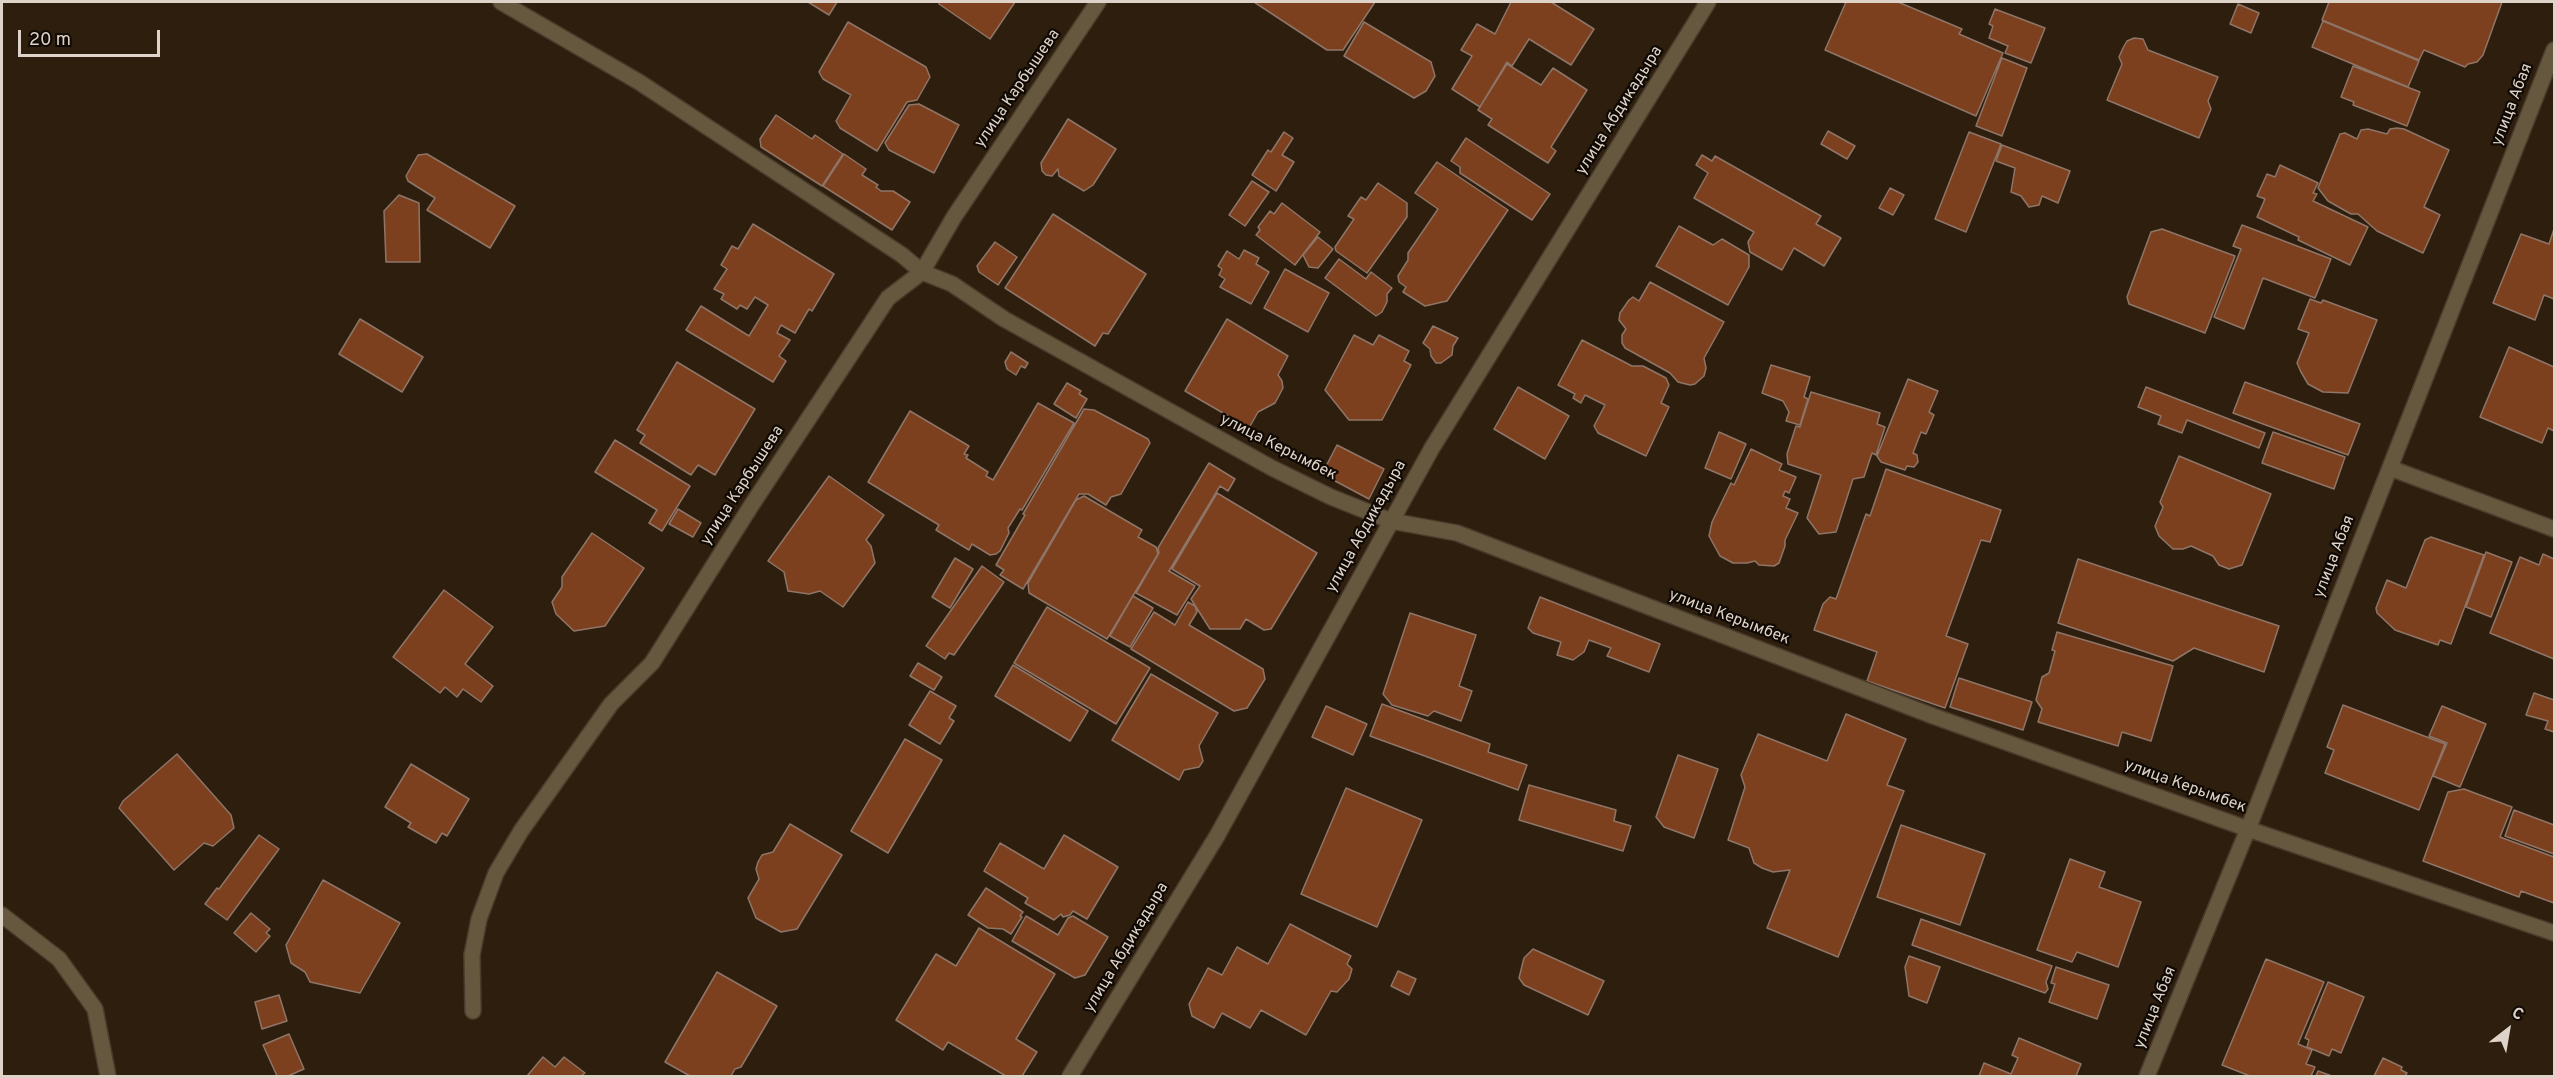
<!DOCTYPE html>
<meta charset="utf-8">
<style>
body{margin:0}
#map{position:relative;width:2556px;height:1078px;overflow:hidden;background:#2d1e0d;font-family:Overpass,sans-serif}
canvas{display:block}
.frame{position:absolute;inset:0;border:3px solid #ddd3c8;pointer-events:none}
.north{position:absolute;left:2478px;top:1000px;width:60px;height:60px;-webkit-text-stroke:4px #100904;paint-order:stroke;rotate:31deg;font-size:16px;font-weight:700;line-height:24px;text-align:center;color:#ddd3c8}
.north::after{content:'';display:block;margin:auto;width:21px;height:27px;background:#ddd3c8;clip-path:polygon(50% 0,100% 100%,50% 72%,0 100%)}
.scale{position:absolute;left:18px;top:30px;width:142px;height:27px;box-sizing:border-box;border:3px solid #ddd3c8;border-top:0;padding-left:8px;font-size:18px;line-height:21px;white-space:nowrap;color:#ddd3c8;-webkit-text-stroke:4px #100904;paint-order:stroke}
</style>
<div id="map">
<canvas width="2556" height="1078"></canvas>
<div class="frame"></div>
<div class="north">С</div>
<div class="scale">20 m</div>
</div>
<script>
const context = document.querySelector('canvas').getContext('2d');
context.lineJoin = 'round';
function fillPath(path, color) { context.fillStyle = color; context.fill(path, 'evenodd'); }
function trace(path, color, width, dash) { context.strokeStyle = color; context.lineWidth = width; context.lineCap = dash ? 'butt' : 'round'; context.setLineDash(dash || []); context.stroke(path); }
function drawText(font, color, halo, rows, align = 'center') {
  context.font = font + ' Overpass,sans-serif'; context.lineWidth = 4.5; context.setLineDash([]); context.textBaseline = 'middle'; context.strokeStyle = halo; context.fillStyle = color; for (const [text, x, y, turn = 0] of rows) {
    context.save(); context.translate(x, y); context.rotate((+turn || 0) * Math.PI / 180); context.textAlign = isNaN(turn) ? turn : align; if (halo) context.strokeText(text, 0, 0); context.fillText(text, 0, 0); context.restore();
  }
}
const building = new Path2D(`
 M808 2H837L829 15Z
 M939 2H1015L990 39 939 4Z
 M1254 2H1375L1343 50H1327Z
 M1511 2H1551L1594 29 1571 65 1529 39 1512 66 1507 62 1480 107 1452 89 1472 56 1461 50 1477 24 1495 34Z
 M1846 2H1898L1962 29 1959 34 2003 53 1976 116 1825 50Z
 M2329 2H2502L2483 55 2477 62 2468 64 2465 67 2424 50 2419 60 2322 20Z
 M2238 4 2259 13 2251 33 2230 24Z
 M1995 9 2045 28 2031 63 2005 53 2008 46 1989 38 1993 26 1989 24Z
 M2323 21 2419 61 2408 87 2312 47Z
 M848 22 926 67 930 77 917 100 907 102 877 151 840 128 836 121 851 95 823 79 819 72Z
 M1364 22 1431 62 1435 76 1426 91 1414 98 1344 56Z
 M2134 38 2143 39 2148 50 2218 77 2208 101 2211 109 2199 138 2107 100 2122 64 2119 57 2123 48 2127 41Z
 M2002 58 2027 68 2002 136 1976 126Z
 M1507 64 1541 85 1553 68 1587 90 1551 147 1556 151 1548 163 1488 125 1492 119 1478 110Z
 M2353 66 2420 92 2407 126 2353 105 2354 102 2341 97Z
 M919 104 959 125 934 173 889 150 885 143 909 105Z
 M776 115 812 139 815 135 843 154 822 186 761 147 760 139Z
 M1068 119 1116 149 1093 185 1084 191 1059 176 1058 169 1052 176 1046 175 1042 171 1041 163Z
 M2397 128 2404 129 2449 150 2424 207 2440 215 2423 253 2377 231 2358 214H2351L2328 201 2318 188 2340 134 2345 133 2357 139 2361 130 2368 129 2387 134 2390 129Z
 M1828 131 1855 146 1847 159 1821 144Z
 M1284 132 1293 138 1282 155 1294 162 1276 191 1252 175 1268 150 1271 152Z
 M1969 132 2001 144 1966 232 1935 219Z
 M1466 138 1550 194 1532 220 1460 173V167L1451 161Z
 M2002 145 2070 171 2058 203 2042 196 2039 205 2029 207 2021 196 2011 192 2015 168 1996 161Z
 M427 154 515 206 490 248 427 210 435 198 408 181 406 176 418 155Z
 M844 154 866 169 862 175 878 185 876 187 881 191H893L910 202 892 230 823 186Z
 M1702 155 1712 161 1715 156 1821 216 1816 224 1841 238 1824 266 1794 248 1782 270 1750 252 1748 242 1754 232 1694 198 1708 173 1696 165Z
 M1437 162 1508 210 1447 301 1425 306 1403 292 1406 287 1399 282 1398 276 1408 260V253L1438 209 1415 193Z
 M2280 165 2318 183 2313 193 2317 194 2313 201 2368 227 2350 265 2298 240 2299 237 2257 217 2265 199 2257 196 2267 174 2275 177Z
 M1252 181 1269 192 1245 226 1229 215Z
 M1378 183 1407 203V217L1367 273 1336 251 1335 247 1354 219 1348 216 1361 197 1366 200Z
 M1890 188 1904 195 1893 215 1879 208Z
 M399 195 419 203 420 262H386L384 211Z
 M1282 203 1320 232 1295 265 1256 235 1260 230 1258 227 1270 211 1274 214Z
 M1053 214 1146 274 1108 334 1103 333 1095 346 1005 288Z
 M753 224 834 274 812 311 809 309 795 333 781 325 777 333 790 340 779 356 786 361 773 382 686 330 701 306 749 336 768 305 755 297 747 309 740 305 737 309 721 299 724 294 714 289 727 269 721 265 732 246 738 249Z
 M2242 225 2331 259 2315 298 2263 278 2244 329 2214 317 2241 249 2233 246Z
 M1679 226 1713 245 1722 239 1749 255V267L1728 305 1656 266Z
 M2162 229 2235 256 2205 333 2129 304 2127 297 2151 232Z
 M2554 229V299L2544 295 2535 320 2493 303 2521 234 2549 244Z
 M1318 237 1333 249 1318 268 1309 267 1303 255Z
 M995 242 1017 257 998 285 979 272 977 266Z
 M1244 250 1259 258 1256 264 1269 272 1251 304 1220 287 1225 279 1219 275 1222 269 1218 266 1227 251 1239 259Z
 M1339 259 1366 279 1371 272 1392 288 1387 294V302L1382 312 1376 316 1325 278Z
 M1285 269 1329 293 1308 332 1264 308Z
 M1650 282 1724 322 1704 358 1706 368 1704 376 1695 384 1690 385 1678 382 1670 373 1625 348 1622 343V335L1626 329 1619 320 1620 313 1629 300 1633 297 1639 301Z
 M2310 299 2321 303 2323 300 2377 320 2348 393 2323 392 2308 384 2301 372 2297 363 2309 333 2298 329Z
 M360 319 423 357 402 392 339 354Z
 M1227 319 1288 356 1278 375 1282 381 1283 388 1275 403 1258 412 1249 428 1185 391Z
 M1433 326 1458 338 1453 346 1452 355 1441 363H1436L1431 356 1430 349 1423 343Z
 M1354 335 1373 345 1379 335 1409 351 1404 361 1411 365 1382 420H1349L1325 390Z
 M1582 340 1632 366H1643L1666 378 1669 385 1661 403 1669 407 1646 456 1598 433 1594 426 1605 405 1585 395 1581 403 1573 398 1575 394 1558 385Z
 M2509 347 2554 367V431L2548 428 2542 443 2480 417Z
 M1011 352 1028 363 1025 368 1021 366 1016 375 1007 369 1005 362Z
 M677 362 755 409 715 475 698 465 691 475 640 443 645 435 637 430Z
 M1771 365 1810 377 1804 397 1808 399 1800 425 1786 421 1789 412 1783 401 1762 393Z
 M1908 379 1938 391 1929 412 1934 415 1926 434 1921 432 1913 453 1917 455 1918 462 1914 467 1907 466 1905 470 1881 462 1877 456Z
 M2245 382 2360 424 2348 455 2233 413Z
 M1067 383 1081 391 1079 394 1087 399 1076 418 1054 404Z
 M1518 387 1569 416 1545 459 1494 429Z
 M2146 387 2265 433 2259 448 2187 420 2182 433 2158 424 2161 416 2138 407Z
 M1811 392 1880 413 1877 424 1885 427 1876 455 1872 453 1864 477 1853 479 1836 532 1819 534 1807 518 1821 475 1788 464 1787 454 1796 426 1800 427Z
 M1038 403 1074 423 1022 510 1020 509 1008 528 1009 533 1000 551 996 554 990 555 972 544 969 550 936 530 939 525 868 482 910 411 969 446 964 454 968 455 966 458 988 472 986 476 993 480Z
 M1084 409 1094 410 1148 439 1150 443 1121 494 1111 497 1106 505 1088 494H1079L1023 589 1000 575 1004 570 996 565 1025 515 1023 514Z
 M1719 432 1746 444 1731 479 1705 468Z
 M2273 432 2345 457 2334 489 2262 463Z
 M615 440 690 486 662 531 649 523 657 510 595 472Z
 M1337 445 1384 469 1369 499 1322 474Z
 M1751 449 1782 464 1779 470 1796 477 1789 493 1785 491 1783 496 1790 499 1786 508 1798 513 1785 540V546L1779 563 1774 566 1759 565 1755 561 1747 563H1733L1720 556 1709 536 1712 522 1731 483 1734 485Z
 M2179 456 2271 494 2242 565 2229 569 2219 565 2213 556 2191 546 2183 549H2173L2159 536 2155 526 2163 507 2160 502Z
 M1209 463 1235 479 1228 491 1220 486 1169 571 1195 586 1177 615 1136 593 1159 553 1158 548Z
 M1886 469 2001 510 1990 542 1981 540 1946 636 1968 644 1945 708 1867 681 1877 652 1814 630 1823 604 1830 597 1836 599 1866 514 1870 516Z
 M829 476 884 515 866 540 871 546 875 563 843 607 820 591 809 594 788 591 784 572 768 561Z
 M1217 493 1317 553 1271 629 1264 630 1246 619 1240 629H1210L1191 599 1200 586 1172 569Z
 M1084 496 1142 530 1138 537 1156 547 1158 554 1107 639 1029 593 1028 583 1076 500Z
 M678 509 701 523 693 537 669 524Z
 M592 533 644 568 605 626 574 631 556 614 552 602 562 587V577Z
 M2431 537 2484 555 2451 644 2440 640 2438 645 2395 630 2377 613 2376 608 2387 580 2406 588 2425 540Z
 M2486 552 2512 562 2491 617 2466 607Z
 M2543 554 2554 559V659L2490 633 2520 557 2539 565Z
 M955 558 973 569 950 608 932 597Z
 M2078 559 2279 626 2264 672 2194 648 2173 661 2058 623Z
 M982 566 1004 582 954 655 949 653 945 659 926 646Z
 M444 590 493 627 465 664 493 686 481 702 463 689 457 697 445 687 440 693 393 657Z
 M1133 596 1153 608 1130 647 1110 636Z
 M1540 597 1660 644 1649 672 1607 656 1611 648 1589 640 1584 652 1573 660 1557 655 1561 642 1533 633 1528 628Z
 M1188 602 1195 606 1197 612 1189 625 1263 669 1265 679 1247 708 1234 711 1131 649 1154 612 1175 625Z
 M1047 607 1150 668 1116 724 1014 663Z
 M1410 613 1476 635 1459 686 1472 691 1461 721 1434 711 1428 716 1392 705 1383 694Z
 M2057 632 2173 666 2151 741 2122 732 2118 746 2038 722 2042 709 2036 700 2042 677 2049 673 2055 651 2052 650Z
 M918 663 942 677 934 690 910 676Z
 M1013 665 1088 711 1070 741 995 696Z
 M1151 674 1218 713 1199 746 1203 761 1199 767 1184 770 1179 780 1112 740Z
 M1959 678 2032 702 2023 730 1950 707Z
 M930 691 956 706 949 718 954 721 940 744 909 725Z
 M2534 693 2554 700V732L2545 729 2548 721 2526 715Z
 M1382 704 1490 744 1488 752 1527 765 1518 790 1370 736Z
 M2343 705 2445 744 2419 810 2325 773 2334 750 2327 747Z
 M1326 706 1367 724 1353 755 1312 737Z
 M2442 706 2486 724 2460 787 2433 776 2447 743 2429 736Z
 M1846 714 1906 739 1887 785 1904 791 1838 957 1767 928 1790 870 1773 872 1762 868 1754 863 1749 848 1728 840 1745 787 1741 775 1758 734 1827 761Z
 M905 739 942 760 888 853 851 831Z
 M177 754 231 815 234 828 213 846 204 843 174 870 119 808 123 801Z
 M1678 755 1718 769 1694 838 1664 827 1656 817Z
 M411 764 469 799 447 836 442 833 436 843 408 827 411 823 385 807Z
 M1529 785 1616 810 1614 821 1631 826 1623 851 1519 820Z
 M1346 788 1422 820 1377 927 1301 894Z
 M2464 789 2512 807 2500 837 2554 857V903L2521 891 2519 897 2423 861 2448 792Z
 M2514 810 2554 825V854L2505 836Z
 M790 824 842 855 797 929 781 932 756 918 748 898 759 879 756 869 758 862 762 855 773 852Z
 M1901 825 1985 854 1960 925 1877 897Z
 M259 835 279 849 227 920 205 904 217 888 219 889Z
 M1064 835 1118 867 1087 919 1073 911 1070 915 1063 917 1061 914 1054 920 1025 903 1028 898 984 871 1000 843 1044 869Z
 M2070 859 2105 872 2099 887 2141 902 2118 967 2077 952 2072 962 2037 950Z
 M323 880 400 923 360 993 310 982 305 972 291 963 286 945Z
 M986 888 1023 912 1020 916 1022 917 1011 934 1003 929 988 928 968 915Z
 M251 913 270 929 266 933 270 936 256 952 234 933Z
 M1026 916 1058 935 1068 918 1073 916 1108 937 1085 975 1075 978 1012 941Z
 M1921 919 2052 966 2046 982 2048 989 2045 993 1912 945Z
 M1290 924 1351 956 1347 964 1352 969 1349 979 1337 992 1331 991 1306 1035 1261 1010 1250 1028 1222 1013 1214 1028 1192 1016 1189 1004 1208 968 1222 975 1237 947 1268 964Z
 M979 928 1055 974 1016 1039 1037 1052 1022 1076H1006L948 1042 943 1050 896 1020 936 954 956 966Z
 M1533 949 1604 981 1588 1015 1524 985 1519 978 1524 958Z
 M1909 956 1940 967 1927 1003 1909 996 1905 967Z
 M2266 959 2324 982 2298 1044 2312 1050 2306 1064 2315 1067 2311 1076H2250L2222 1065Z
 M2056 967 2109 985 2097 1019 2049 1002 2055 984 2051 983Z
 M1398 971 1416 979 1409 995 1391 986Z
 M717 972 777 1006 741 1067 735 1069 731 1076H690L665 1062Z
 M2328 982 2364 997 2341 1053 2332 1049 2329 1056 2307 1047 2309 1040 2305 1038Z
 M279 995 287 1021 262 1029 255 1002Z
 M289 1034 304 1069 288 1076H277L263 1045Z
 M2019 1038 2081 1064 2076 1076H1979L1984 1063 2011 1074 2018 1058 2012 1055Z
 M543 1057 555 1067 564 1057 585 1073 581 1076H527Z
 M2383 1058 2402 1067 2401 1070 2407 1073 2405 1076H2374Z
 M2318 1071 2332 1076H2316Z`);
fillPath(building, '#7d401e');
trace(building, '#8e7568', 1.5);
const lane = new Path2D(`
 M2390 468 2554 529`);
const street = new Path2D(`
 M501 2 639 82 902 255 922 272 952 284 1004 319 1272 468 1331 497 1391 521 1457 533 1933 716 2248 829 2554 933
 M2 915 59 959 95 1009 108 1076
 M473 1011 472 955 479 919 496 873 521 831 611 704 652 663 751 506 888 298 922 272 954 217 1098 2
 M1070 1076 1217 836 1432 448 1708 2
 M2147 1076 2248 829 2554 50`);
trace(lane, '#493b2b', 18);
trace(street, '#493b2b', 18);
trace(lane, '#65583e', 15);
trace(street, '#65583e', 15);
drawText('16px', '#ddd3c8', '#100904', [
 ["улица Карбышева",1018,89,-56],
 ["улица Абая",2513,105,-69],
 ["улица Абдикадыра",1620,111,-58],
 ["улица Керымбек",1278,448,27],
 ["улица Карбышева",743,486,-57],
 ["улица Абдикадыра",1367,527,-61],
 ["улица Абая",2335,557,-69],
 ["улица Керымбек",1729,618,21],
 ["улица Керымбек",2185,787,20],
 ["улица Абдикадыра",1127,948,-59],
 ["улица Абая",2156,1008,-68]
]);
</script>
